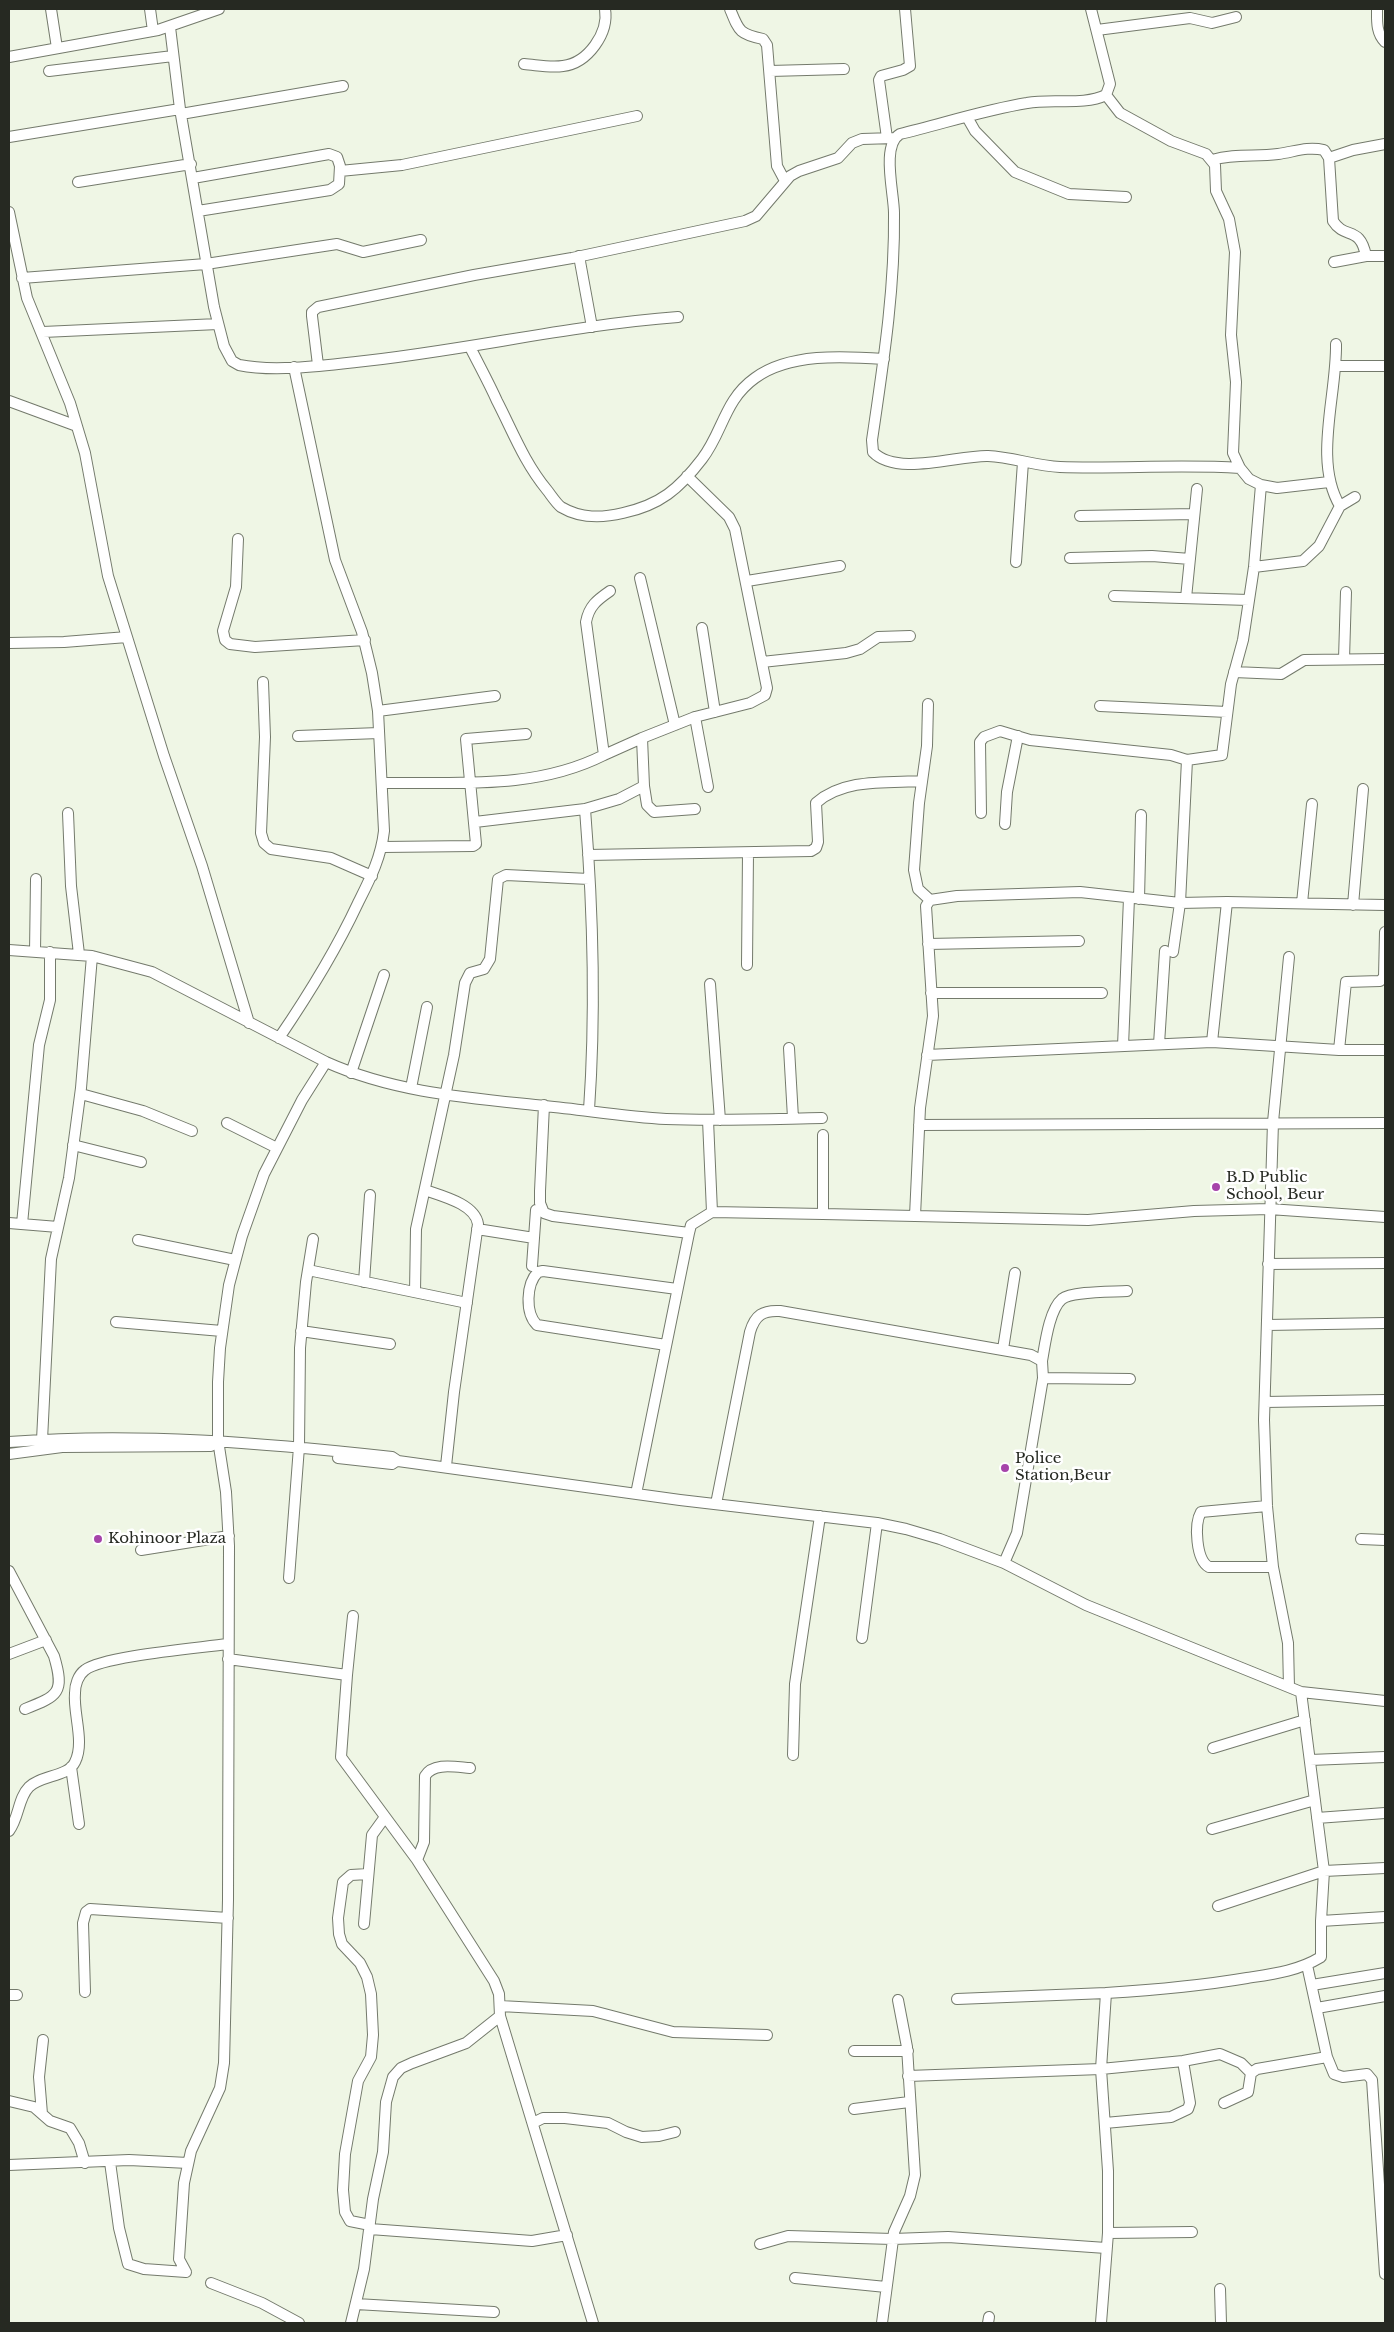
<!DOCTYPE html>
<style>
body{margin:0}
#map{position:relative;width:1394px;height:2332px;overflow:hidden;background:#eff6e5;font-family:"Libre Baskerville",serif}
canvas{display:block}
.frame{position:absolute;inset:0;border:10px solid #262922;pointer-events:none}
</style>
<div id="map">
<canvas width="1394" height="2332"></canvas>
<div class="frame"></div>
</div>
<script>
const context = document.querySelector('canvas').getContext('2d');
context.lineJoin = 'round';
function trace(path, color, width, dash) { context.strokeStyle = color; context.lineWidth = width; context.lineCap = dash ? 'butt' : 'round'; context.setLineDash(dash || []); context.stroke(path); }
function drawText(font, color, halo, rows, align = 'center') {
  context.font = font + ' "Libre Baskerville",serif'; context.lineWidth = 5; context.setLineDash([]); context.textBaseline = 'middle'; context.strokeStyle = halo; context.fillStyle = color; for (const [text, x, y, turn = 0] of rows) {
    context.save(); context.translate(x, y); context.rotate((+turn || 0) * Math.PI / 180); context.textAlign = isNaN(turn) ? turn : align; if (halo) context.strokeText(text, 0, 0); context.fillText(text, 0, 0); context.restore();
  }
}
const minor = new Path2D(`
 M51 9 57 48
 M150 9 153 31
 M730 9C739 31 739 34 763 39L767 45 777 166 785 181
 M1091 9 1110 84 1106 95C1083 106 1052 98 1027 103 984 110 942 124 900 134 881 145 894 193 894 213 895 290 883 365 872 440L873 452C897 477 958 455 988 456 1012 457 1036 466 1060 467 1120 469 1180 464 1240 468
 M1377 9C1377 21 1376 33 1385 42
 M170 27 180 109 214 307 224 346 232 361 239 365C273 372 321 366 356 362 464 351 570 325 678 317
 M1097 30 1190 18 1212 23 1236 17
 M9 57 158 30 219 9
 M524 64C537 65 550 68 563 66 588 63 609 33 605 9
 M49 71 173 56
 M770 71 844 69
 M1106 95 1120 113 1171 141 1206 154 1215 165 1216 191 1229 219 1235 252 1231 335 1236 382 1233 453 1240 468 1249 479 1261 485 1277 488 1329 482
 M181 114 343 86
 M967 117 975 131 1015 172 1069 194 1126 197
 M9 137 180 109
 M887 138 879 80 881 76 903 70 910 66 905 9
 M1329 158 1353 150 1385 144
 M1212 160C1235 153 1255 157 1278 154 1294 152 1307 146 1324 150L1329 158 1333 221C1345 240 1360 225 1366 256
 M340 171 402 165 637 116
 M193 178 329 154 337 157 340 166 339 184 330 190 198 211
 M78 182 191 164
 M9 212 27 298 70 403 85 453 108 576 164 756 202 866 249 1023
 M579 256 592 327
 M1334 262 1366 256H1385
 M22 278 206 264 337 244 363 252 421 240
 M43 332 218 324
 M1336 344C1337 395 1313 461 1340 506
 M470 347C479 365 489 383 497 401 513 432 524 462 547 490 551 495 556 503 561 507 581 519 602 518 623 513 660 505 679 489 702 459 723 432 724 400 755 378 789 353 843 356 884 359
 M318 365 312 316V312L318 307 474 275 572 258 745 221 756 216 790 176 799 171 838 158 852 143 862 139 894 138
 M1336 366H1385
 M9 401 77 426
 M1080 516 1194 514
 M238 539 236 587 223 631 225 640 230 644 255 647 365 640
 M1070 558 1152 556 1190 559
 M1016 562 1023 462
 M1254 567 1303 561 1319 546 1340 506 1355 497
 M640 578 675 725
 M747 581 840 566
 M1114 596 1249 600
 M1186 598 1197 489
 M702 628 715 712
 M9 643 64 642 127 637
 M1344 659 1346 592
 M762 662 846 653 860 649 878 637 910 636
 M1234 672 1281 674 1304 660 1385 659
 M263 682 265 737 261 833 264 843 271 849 331 858 372 876
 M928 704 927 746 919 803 914 870 918 889 930 900
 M1100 706 1227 712
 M378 711 495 696
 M695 717 708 787
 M298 736 379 733
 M604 755 642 738
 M383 783C458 782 535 790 604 755L586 622C589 606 597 600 610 591
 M644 786 647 805 654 812 695 809
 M585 809C593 909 596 1010 589 1110
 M68 813 71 886 79 954
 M981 813 980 742 984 737 1000 731 1030 740 1171 755 1187 760
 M475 822 585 809 619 799 644 786 642 738 695 717 750 703 765 695 767 688 735 529 729 517 687 476
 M1005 824 1007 792 1018 736
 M383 847 473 846 476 844 466 739 526 734
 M588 855 811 851 816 848 818 842 816 803C844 778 888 783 922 781
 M1139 899 1141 815
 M1227 902 1180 903 1187 760 1222 755 1231 684 1243 640 1254 567 1261 485
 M1302 903 1312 804
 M1353 905 1363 789
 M1385 905 1227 902 1212 1042 1339 1050H1385
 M928 944 1079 941
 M9 950 92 956 152 972 326 1062C395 1093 471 1098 545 1106 586 1110 626 1117 666 1119 718 1121 770 1119 822 1118
 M35 952 36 879
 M747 965 748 853
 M710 984 720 1120
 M931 993H1102
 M279 1038C309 994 336 950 358 903 370 879 381 858 384 831L378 711 372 673 362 632 335 560 294 367
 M1159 1044 1165 951
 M1123 1046 1129 898
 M789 1048 793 1118
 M1339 1050 1346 982 1380 981 1384 977 1385 932
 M927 1055 1212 1042
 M351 1073 384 975
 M411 1088 427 1007
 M81 1094 143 1111 192 1131
 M544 1105 540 1191V1203L544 1213 553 1216 689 1233
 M708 1120 712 1212 823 1214
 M227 1123 277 1148
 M919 1125 1385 1123
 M823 1135V1214L915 1216 920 1108 933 1016 926 906 930 900 957 896 1080 892 1180 903 1173 952
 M73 1145 141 1162
 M425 1190C442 1196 475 1204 478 1224L454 1392 446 1466
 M915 1216 1088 1220 1194 1211 1269 1209 1385 1217
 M9 1223 58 1227
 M22 1224 39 1045 50 1000V952
 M477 1229 534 1238
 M138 1240 235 1260
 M1268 1264 1385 1263
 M532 1266 536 1210
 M308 1270 467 1303
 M364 1282 370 1195
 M415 1292 416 1229 454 1055 465 983 470 973 484 969 490 959 498 879 506 875 589 879
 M116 1322 222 1331
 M1267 1325 1385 1323
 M301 1331 390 1344
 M666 1345 537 1325C525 1313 526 1284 538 1272L543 1271 677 1289
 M1003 1349 1015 1273
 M1042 1361C1045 1345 1049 1310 1062 1299 1072 1291 1113 1292 1127 1291
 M1043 1378 1130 1379
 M1265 1402 1385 1400
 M42 1440 51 1259 69 1178 81 1088 92 956
 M9 1442C137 1432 265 1443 392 1457L398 1461 680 1500 877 1523 906 1529 940 1539 1004 1563 1086 1605 1301 1692 1324 1871 1321 1921 1385 1917
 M9 1454 62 1447 211 1446
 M338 1458 392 1464 395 1462
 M636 1494 689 1233 691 1225 712 1212
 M716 1504 750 1332C755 1315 763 1310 780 1311L1031 1355 1042 1361 1043 1378 1017 1533 1004 1563
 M1267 1506 1201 1512C1194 1524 1196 1560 1209 1567H1273
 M1361 1539 1385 1540
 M141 1550 229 1536
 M9 1571 54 1656C65 1693 58 1696 25 1709
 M289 1578 299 1447 300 1348 306 1282 313 1239
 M862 1638 877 1523
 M9 1654 46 1640
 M228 1659 347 1675 341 1757 417 1860 494 1981 499 1994 500 2016 593 2323
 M347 1675 353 1616
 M1289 1687 1288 1643 1273 1567 1267 1506 1264 1420 1273 1122 1289 957
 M1301 1692 1385 1701
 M1213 1748 1305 1720
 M793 1755 795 1684 820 1516
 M1310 1760 1385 1757
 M71 1767 79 1824
 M1317 1818 1385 1813
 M1212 1829 1315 1800
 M9 1831C19 1818 18 1798 29 1787 41 1775 68 1777 75 1762 85 1742 73 1714 75 1693 75 1685 78 1675 85 1670 103 1656 200 1648 227 1644
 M417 1860 424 1842 425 1776C433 1762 456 1767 470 1768
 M368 1874 351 1875 343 1882 338 1918 339 1934 342 1944 360 1963 367 1977 371 1994 373 2035 371 2057 358 2081 345 2154 343 2190 345 2212 350 2221 370 2225
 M1218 1906 1324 1871 1385 1868
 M364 1924 372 1835 385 1817
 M1307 1965 1327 2057 1334 2074 1343 2077 1367 2074 1372 2080 1385 2274
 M1312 1985 1385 1973
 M85 1992 83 1923 86 1912 90 1909 228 1918
 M9 1995H17
 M957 1999 1106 1993
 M500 2006 593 2011 673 2032 767 2035
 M1317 2008 1385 1996
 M854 2051H908
 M908 2076 1101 2069 1183 2061 1220 2054 1241 2063 1251 2073
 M9 2101 34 2107 50 2121 70 2128 79 2143 85 2163
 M1224 2103 1248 2092 1251 2073 1257 2069 1327 2057
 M854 2109 909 2102
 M42 2114 39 2077 43 2040
 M533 2123 543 2118H565L608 2123 626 2132 642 2137 659 2136 675 2132
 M1105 2123 1171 2117 1188 2109 1190 2103 1183 2061
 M110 2162 119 2228 128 2264 144 2269 186 2272
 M9 2165 129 2160 188 2163
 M370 2229 532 2241 567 2235
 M1108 2233 1192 2232
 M760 2244 788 2236 893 2239 948 2237 1106 2248
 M186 2272 179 2259 184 2183 191 2151 220 2088 224 2063 228 1900 229 1546 226 1492 218 1440V1382L220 1348 229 1285 242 1236 264 1174 302 1100 326 1062
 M795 2278 886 2287
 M211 2283 262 2303 299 2323
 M1220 2289 1221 2323
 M356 2304 494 2312
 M351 2323 364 2269 373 2199 383 2152 386 2102 393 2077 401 2068 412 2063 466 2043 500 2016
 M882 2323 894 2232 910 2196 915 2175 907 2047 898 2000
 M988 2323 989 2317
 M1101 2323 1108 2233V2171L1101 2069 1106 1993C1154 1990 1200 1986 1247 1978 1273 1974 1298 1971 1321 1957V1921`);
trace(minor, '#747a6c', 12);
trace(minor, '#fff', 10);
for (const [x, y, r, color] of [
 [1216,1187,5,"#a644aa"],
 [1005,1468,5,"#a644aa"],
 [98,1539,5,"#a644aa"]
]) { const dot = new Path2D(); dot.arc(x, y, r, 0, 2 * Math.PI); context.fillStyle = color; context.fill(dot); trace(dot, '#fff', 2); }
drawText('15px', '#262922', '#fff', [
 ["B.D Public",1226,1178],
 ["School, Beur",1226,1195],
 ["Police",1015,1459],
 ["Station,Beur",1015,1476],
 ["Kohinoor Plaza",108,1539]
], 'left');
</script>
